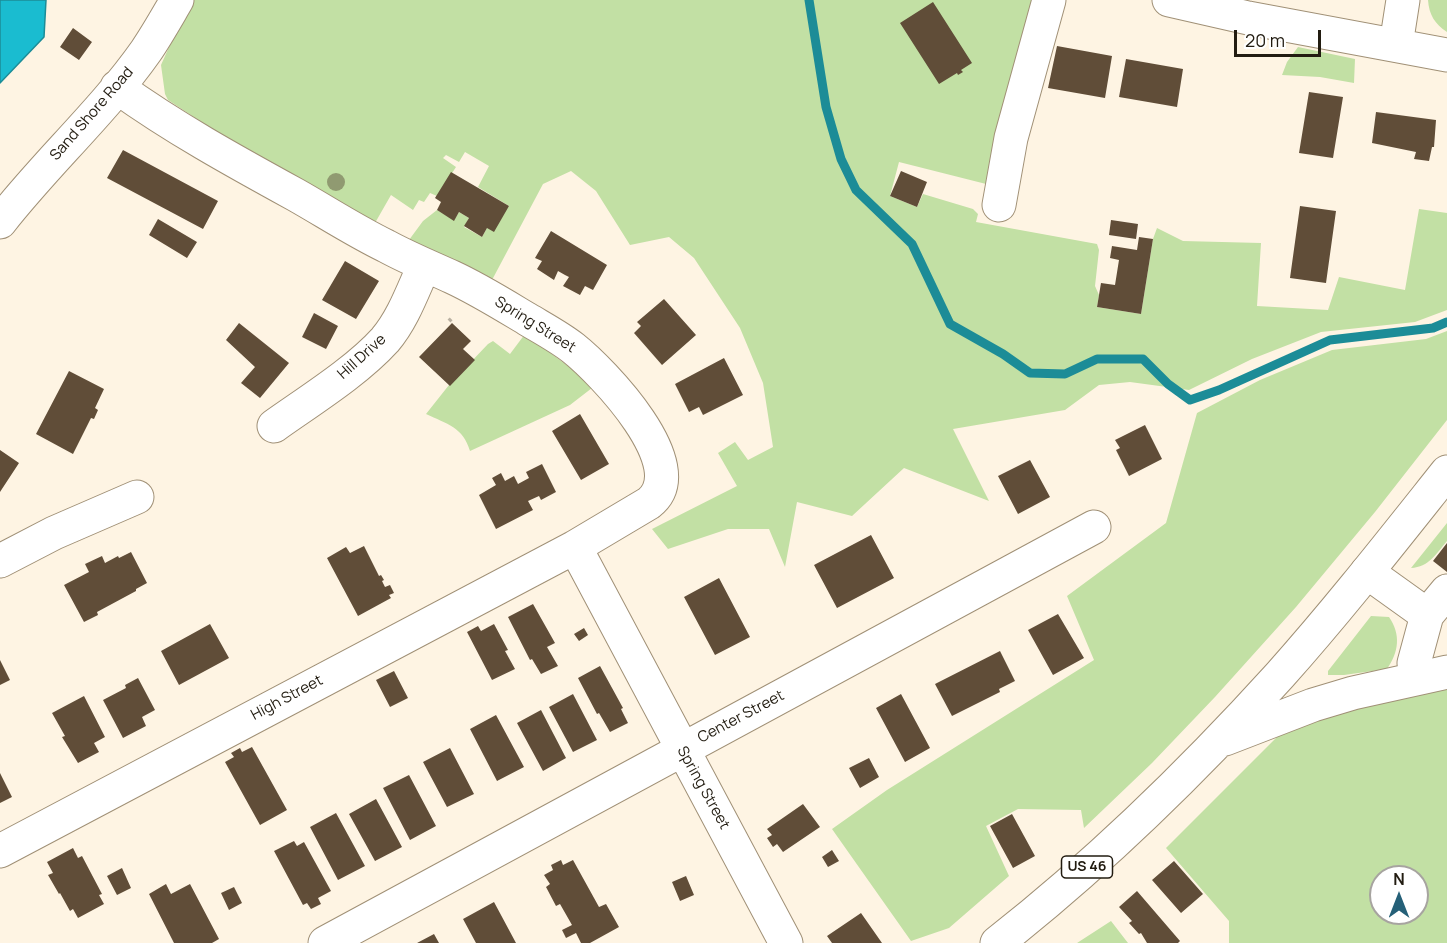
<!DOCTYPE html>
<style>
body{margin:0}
#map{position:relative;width:1447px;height:943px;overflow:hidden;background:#fef4e3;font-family:Manrope,sans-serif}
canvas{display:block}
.north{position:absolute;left:1369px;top:865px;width:60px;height:60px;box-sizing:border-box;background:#fff;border:2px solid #a7a4a0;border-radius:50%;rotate:0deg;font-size:16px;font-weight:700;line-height:24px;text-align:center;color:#221c11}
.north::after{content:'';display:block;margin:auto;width:21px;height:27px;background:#256078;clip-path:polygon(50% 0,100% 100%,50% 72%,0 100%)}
.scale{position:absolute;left:1234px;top:30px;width:87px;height:27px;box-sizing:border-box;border:3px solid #221c11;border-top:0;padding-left:8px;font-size:18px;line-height:21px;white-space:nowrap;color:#221c11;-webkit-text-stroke:4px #fff;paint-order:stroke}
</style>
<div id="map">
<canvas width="1447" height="943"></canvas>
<div class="north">N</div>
<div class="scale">20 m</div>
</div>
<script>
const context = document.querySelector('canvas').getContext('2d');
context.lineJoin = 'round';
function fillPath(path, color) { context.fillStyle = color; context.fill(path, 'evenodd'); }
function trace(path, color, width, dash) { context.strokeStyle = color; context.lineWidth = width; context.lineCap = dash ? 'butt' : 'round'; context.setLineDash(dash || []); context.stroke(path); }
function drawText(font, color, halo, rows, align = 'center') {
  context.font = font + ' Manrope,sans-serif'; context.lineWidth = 6; context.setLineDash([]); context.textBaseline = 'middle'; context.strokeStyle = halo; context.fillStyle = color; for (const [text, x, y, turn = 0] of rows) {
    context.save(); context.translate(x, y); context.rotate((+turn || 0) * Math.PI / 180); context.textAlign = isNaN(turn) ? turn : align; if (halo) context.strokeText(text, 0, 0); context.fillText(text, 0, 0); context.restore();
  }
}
fillPath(new Path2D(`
 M190 0H1041L994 186 899 162 890 196 917 207 923 194 973 209 978 214 976 222 1097 244 1099 250 1095 286 1099 295 1097 307 1141 314 1153 239 1157 228 1183 241 1261 243 1257 306 1328 310 1339 277 1405 290 1419 209 1447 213V310L1415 322 1321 332 1252 359 1189 390 1130 382 1099 385 1065 410 953 429 989 501 904 468 852 516 797 502 785 567 769 529H728L668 549 652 529 737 486 718 453 735 442 748 460 773 447 763 383 740 328 694 258 669 237 630 245 596 191 571 171 543 184 492 280 409 240 423 221 437 210 454 220 459 212 469 218 464 227 482 237 487 228 509 206 478 187 489 166 465 152 459 162 446 155 443 158 456 167 437 196 430 193 424 202 419 200 413 210 391 195 375 223 229 140 168 100 165 94 161 65Z
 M1428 0H1447V32C1435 24 1429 15 1428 0Z
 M1298 47 1355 59 1354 83 1320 77 1282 75 1287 62Z
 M1447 331V420L1375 512 1296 607 1215 697 1152 763 1084 828 1081 810 1018 809 986 826 1009 876 949 928 911 941 832 829 887 790 1094 660 1067 596 1166 523 1197 413 1260 380 1332 350 1426 339Z
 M525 334 580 375 592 388 570 405 470 451C463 427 447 424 426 414L449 385 488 344 493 341 510 354Z
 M1447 523V541C1436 554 1429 567 1411 568Z
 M1371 616 1389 617C1401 634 1399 652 1387 669L1344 675H1328V671Z
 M1447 687V943H1229V921L1166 848 1281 733 1340 712ZM1381 877H1417V913H1381Z
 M1111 921 1128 943H1077Z`), '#c2e0a4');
const water = new Path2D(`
 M0 0H46L44 37 0 83Z`);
fillPath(water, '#1abcd0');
trace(water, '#1c8c97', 1.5);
trace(new Path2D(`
 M809 0 826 107 841 159 856 190 912 244 950 324 1003 354 1030 373 1065 374 1097 359H1143L1168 384 1190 400 1219 390 1330 340 1433 328 1447 322`), '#1c8c97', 9);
fillPath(new Path2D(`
 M933 2 972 63 961 70 963 72 958 75 957 73 939 84 900 23Z
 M73 28 92 42 79 60 60 47Z
 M1057 46 1112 56 1105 98 1048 88Z
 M1126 59 1183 69 1177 107 1119 97Z
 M1309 92 1343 97 1333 158 1299 153Z
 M1376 112 1436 120 1434 147H1432L1429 161 1414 159 1416 152 1372 143Z
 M123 150 218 201 203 229 107 178Z
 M901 171 927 182 917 207 890 196Z
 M451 172 509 206 494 232 487 228 482 237 464 226 469 218 459 212 454 221 437 210 441 202 435 198Z
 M1300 206 1336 211 1326 283 1290 278Z
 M158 219 197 242 187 258 149 235Z
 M1111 220 1138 224 1136 239 1109 235Z
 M551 231 607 265 593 290 585 286 580 295 563 286 569 277 565 275 558 271 554 280 537 269 542 261 535 258Z
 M1139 237 1153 239 1141 314 1097 307 1101 283 1115 285 1119 260 1110 258 1112 246 1137 250Z
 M345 261 379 281 356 319 322 300Z
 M664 299 696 335 662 365 634 333 641 326 637 322Z
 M314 313 338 326 326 349 302 337Z
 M239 323 289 363 260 398 241 383 255 367 226 340Z
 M452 323 471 341 463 349 475 360 450 386 419 357Z
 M724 358 743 395 703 415 699 407 689 412 675 384Z
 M69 371 104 389 95 408 98 410 94 419 91 418 73 454 36 434Z
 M580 414 609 464 581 480 552 431Z
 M1145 425 1162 459 1129 476 1116 450 1120 448 1115 440Z
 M0 450 19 463 0 492Z
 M1030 460 1050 497 1018 514 998 476Z
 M542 464 556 492 541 500 539 496 528 501 533 510 496 529 479 495 496 485 492 478 501 473 505 481 514 476 518 484 529 478 526 472Z
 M871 535 894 578 837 608 814 565Z
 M1447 543V572L1433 561Z
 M364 546 379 576 381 575 384 580 382 581 385 587 390 585 394 593 389 595 391 598 358 616 327 558 346 547 350 553Z
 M131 552 147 583 136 589V591L97 612 98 615 84 622 64 585 89 572 85 564 102 556 105 563 118 556 119 558Z
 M719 578 750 637 715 655 684 597Z
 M533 604 555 643 547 647 558 666 541 674 532 659 530 660 508 617Z
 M1058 614 1084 658 1053 675 1028 630Z
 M210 624 229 658 179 685 161 651Z
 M494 624 508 650 505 651 515 669 492 680 467 632 478 626 481 631Z
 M584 628 588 635 579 641 574 634Z
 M1000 651 1015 681 999 689 1000 692 952 716 935 684Z
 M0 660 10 680 0 685Z
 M600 666 623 708 621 709 628 723 610 732 599 713 597 714 578 678Z
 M394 671 408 698 390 707 376 680Z
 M138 678 155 710 142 717 146 726 123 738 103 700 126 688 125 685Z
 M573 694 597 740 573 752 549 707Z
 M901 694 930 748 905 762 876 708Z
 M84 696 105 737 94 743 99 752 78 763 62 737 65 736 52 713Z
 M541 710 566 758 543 771 517 723Z
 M496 715 524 767 497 781 470 729Z
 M252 747 287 810 260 825 225 762 234 757 231 753 240 748 242 752Z
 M450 748 474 794 447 807 423 762Z
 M869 758 879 777 860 788 849 768Z
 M0 773 12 797 0 803Z
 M409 775 436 826 410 840 383 788Z
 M376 799 402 847 375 861 349 814Z
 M803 804 820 827 783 852 777 844 773 847 767 838 772 835 767 829Z
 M336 813 365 866 338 880 310 827Z
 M1012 814 1035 856 1013 868 990 826Z
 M294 841 297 846 304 842 331 891 318 898 321 904 311 909 307 903 303 905 274 851Z
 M73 848 78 858 82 856 102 894 99 895 104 904 78 918 73 909 70 911 60 893 59 894 48 875 53 873 47 862Z
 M832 850 839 861 828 867 822 857Z
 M561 860 563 865 573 860 599 907 606 904 619 927 590 943H581L576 933 566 938 562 930 572 925 560 904 556 906 546 887 550 884 544 875 553 870 551 865Z
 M1174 861 1203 894 1181 913 1152 880Z
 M122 868 131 888 117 895 107 876Z
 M686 876 694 895 680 901 672 882Z
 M166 884 171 894 190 884 219 939 212 943H174L149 894Z
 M234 887 242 903 229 910 221 893Z
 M1137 891 1180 941 1178 943H1147L1141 933 1139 934 1129 923 1132 921 1119 907Z
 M494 902 516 943H476L463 919Z
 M861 913 882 943H832L827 936Z
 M434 934 439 943H417Z`), '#604d38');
const minor = new Path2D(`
 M1169 0 1248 18 1447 55
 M1396 45 1403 0
 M117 87C174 128 234 161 296 195 326 212 355 231 386 246 408 258 430 267 452 277 478 289 502 304 527 319 542 328 559 337 573 348 602 371 695 467 649 503L575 547 786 943
 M999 205 1011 138 1049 0
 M0 222C46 163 103 112 146 51 157 35 167 17 177 0
 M274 426C309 401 356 372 385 340 403 319 413 290 424 266
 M0 561 54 533 137 497
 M1367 572 1427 615 1447 591
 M1416 678 1414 663 1427 615
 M0 851 575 547
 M325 943 1094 527`);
const major = new Path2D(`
 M1225 739 1313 705 1353 693 1447 672
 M997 943C1099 863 1193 771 1280 675 1338 610 1392 541 1447 472`);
trace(minor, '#a09076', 35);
trace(major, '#a09076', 35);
trace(new Path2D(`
 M449 321 453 317`), '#bab1a2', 4, [3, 4.5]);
trace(minor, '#fff', 33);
trace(major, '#fff', 33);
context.fillStyle = '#909a71';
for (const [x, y] of [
 [336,182]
]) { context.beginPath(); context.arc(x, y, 9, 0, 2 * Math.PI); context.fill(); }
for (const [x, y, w] of [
 [1087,867,51]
]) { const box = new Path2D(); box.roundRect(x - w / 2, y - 11, w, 22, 4.5); context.fillStyle = '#fff'; context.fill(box); trace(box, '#221c11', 1.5); }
drawText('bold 14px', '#221c11', null, [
 ["US 46",1087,867]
]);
drawText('15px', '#221c11', '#fff', [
 ["Sand Shore Road",92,114,-49],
 ["Spring Street",535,325,32],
 ["Hill Drive",362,357,-42],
 ["High Street",287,698,-28],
 ["Center Street",741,717,-28],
 ["Spring Street",703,788,61]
]);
</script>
